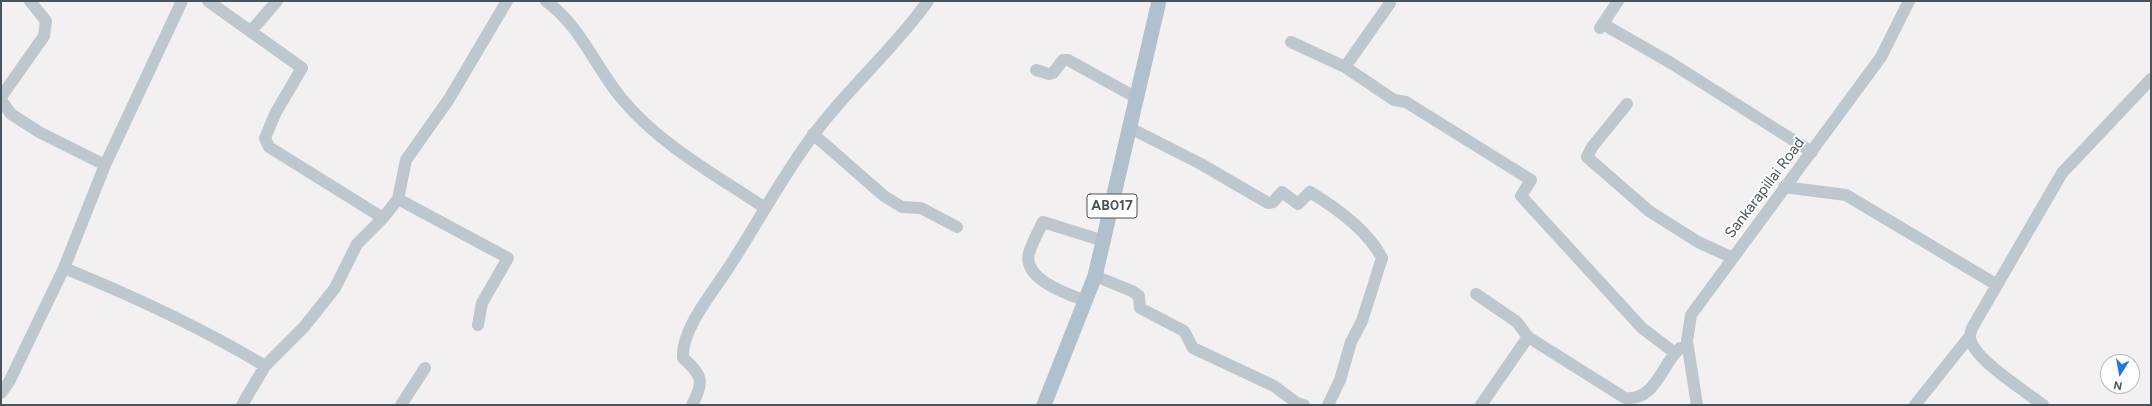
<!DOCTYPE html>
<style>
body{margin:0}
#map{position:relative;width:2152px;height:406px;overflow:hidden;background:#f2f0f0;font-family:Figtree,sans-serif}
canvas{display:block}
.frame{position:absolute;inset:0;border:2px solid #48535c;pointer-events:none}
.north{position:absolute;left:2100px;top:354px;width:40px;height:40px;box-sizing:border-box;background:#fff;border:1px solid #b6babe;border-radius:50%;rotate:191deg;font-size:11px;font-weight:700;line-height:16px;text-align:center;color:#48535c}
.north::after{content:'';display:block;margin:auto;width:14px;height:18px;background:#2076dc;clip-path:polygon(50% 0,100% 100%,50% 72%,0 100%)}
</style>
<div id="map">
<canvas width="2152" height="406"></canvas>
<div class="frame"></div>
<div class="north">N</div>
</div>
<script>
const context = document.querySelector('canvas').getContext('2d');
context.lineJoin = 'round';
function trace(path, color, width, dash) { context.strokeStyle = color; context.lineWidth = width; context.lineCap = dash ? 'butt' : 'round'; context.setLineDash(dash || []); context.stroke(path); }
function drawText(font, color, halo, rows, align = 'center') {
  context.font = font + ' Figtree,sans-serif'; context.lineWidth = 3.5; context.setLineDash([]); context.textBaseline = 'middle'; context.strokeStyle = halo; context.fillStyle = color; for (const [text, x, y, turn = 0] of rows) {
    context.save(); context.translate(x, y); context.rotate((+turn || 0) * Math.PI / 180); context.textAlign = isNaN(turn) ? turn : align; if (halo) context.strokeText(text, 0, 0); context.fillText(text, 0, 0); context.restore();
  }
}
trace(new Path2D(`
 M208 1 302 68 276 112 265 138 269 147 383 218
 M546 1C581 26 595 67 622 99 660 145 716 175 765 208
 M1603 24 1671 63 1812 152
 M1600 28 1618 1
 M251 31 277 1
 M1291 42 1345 67 1394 100 1406 102 1531 180 1521 196 1642 328 1675 353
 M1345 67 1390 3
 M1036 70 1049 74 1053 73 1063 60H1068L1137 98
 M1 97 44 36 46 21 30 1
 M1 100 11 114 39 132 105 165
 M1627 104 1592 147 1587 157 1649 211 1698 242 1733 258
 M1130 128 1201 164 1268 203 1273 202 1282 192 1298 204 1310 192C1335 207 1368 231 1382 258L1362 321 1351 342 1340 380 1328 405
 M813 134 884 196 902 207 921 208 957 227
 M1784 187 1846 195 1997 285
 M398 199 508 258 482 303 478 325
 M64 268C133 296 202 328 265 366
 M1095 276 1132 291 1139 296 1140 308 1184 331 1193 348 1274 386 1297 403 1304 405
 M1476 294 1517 322 1528 337
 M1086 301C1067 294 1022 279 1029 253 1032 243 1038 232 1043 222L1104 241
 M1 393 9 382 64 268 105 165 182 1
 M242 405 265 366 304 327 335 288 357 244 383 218 398 199 406 160 449 99 507 1
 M401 405 425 368
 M692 405C705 381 702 375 683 358 681 329 714 291 729 267 758 223 782 176 814 134 849 87 894 49 928 1
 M1481 405 1528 337 1625 398C1656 401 1661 365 1680 348
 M1697 405 1687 341 1691 315 1881 57 1909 1
 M1915 405 1970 336
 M2043 405C2026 391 1972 359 1970 337 1970 334 1971 331 1972 328L2062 173 2151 79`), '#bec7ce', 12);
trace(new Path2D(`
 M1044 405 1095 276 1159 1`), '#b0c0cd', 15);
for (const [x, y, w] of [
 [1112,206,50]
]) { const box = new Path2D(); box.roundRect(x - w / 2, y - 12, w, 24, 3); context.fillStyle = '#fff'; context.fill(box); trace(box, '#48535c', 1); }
drawText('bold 14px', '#48535c', null, [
 ["AB017",1112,206]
]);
drawText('15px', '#48535c', '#fff', [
 ["Sankarapillai Road",1765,188,-53]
]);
</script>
